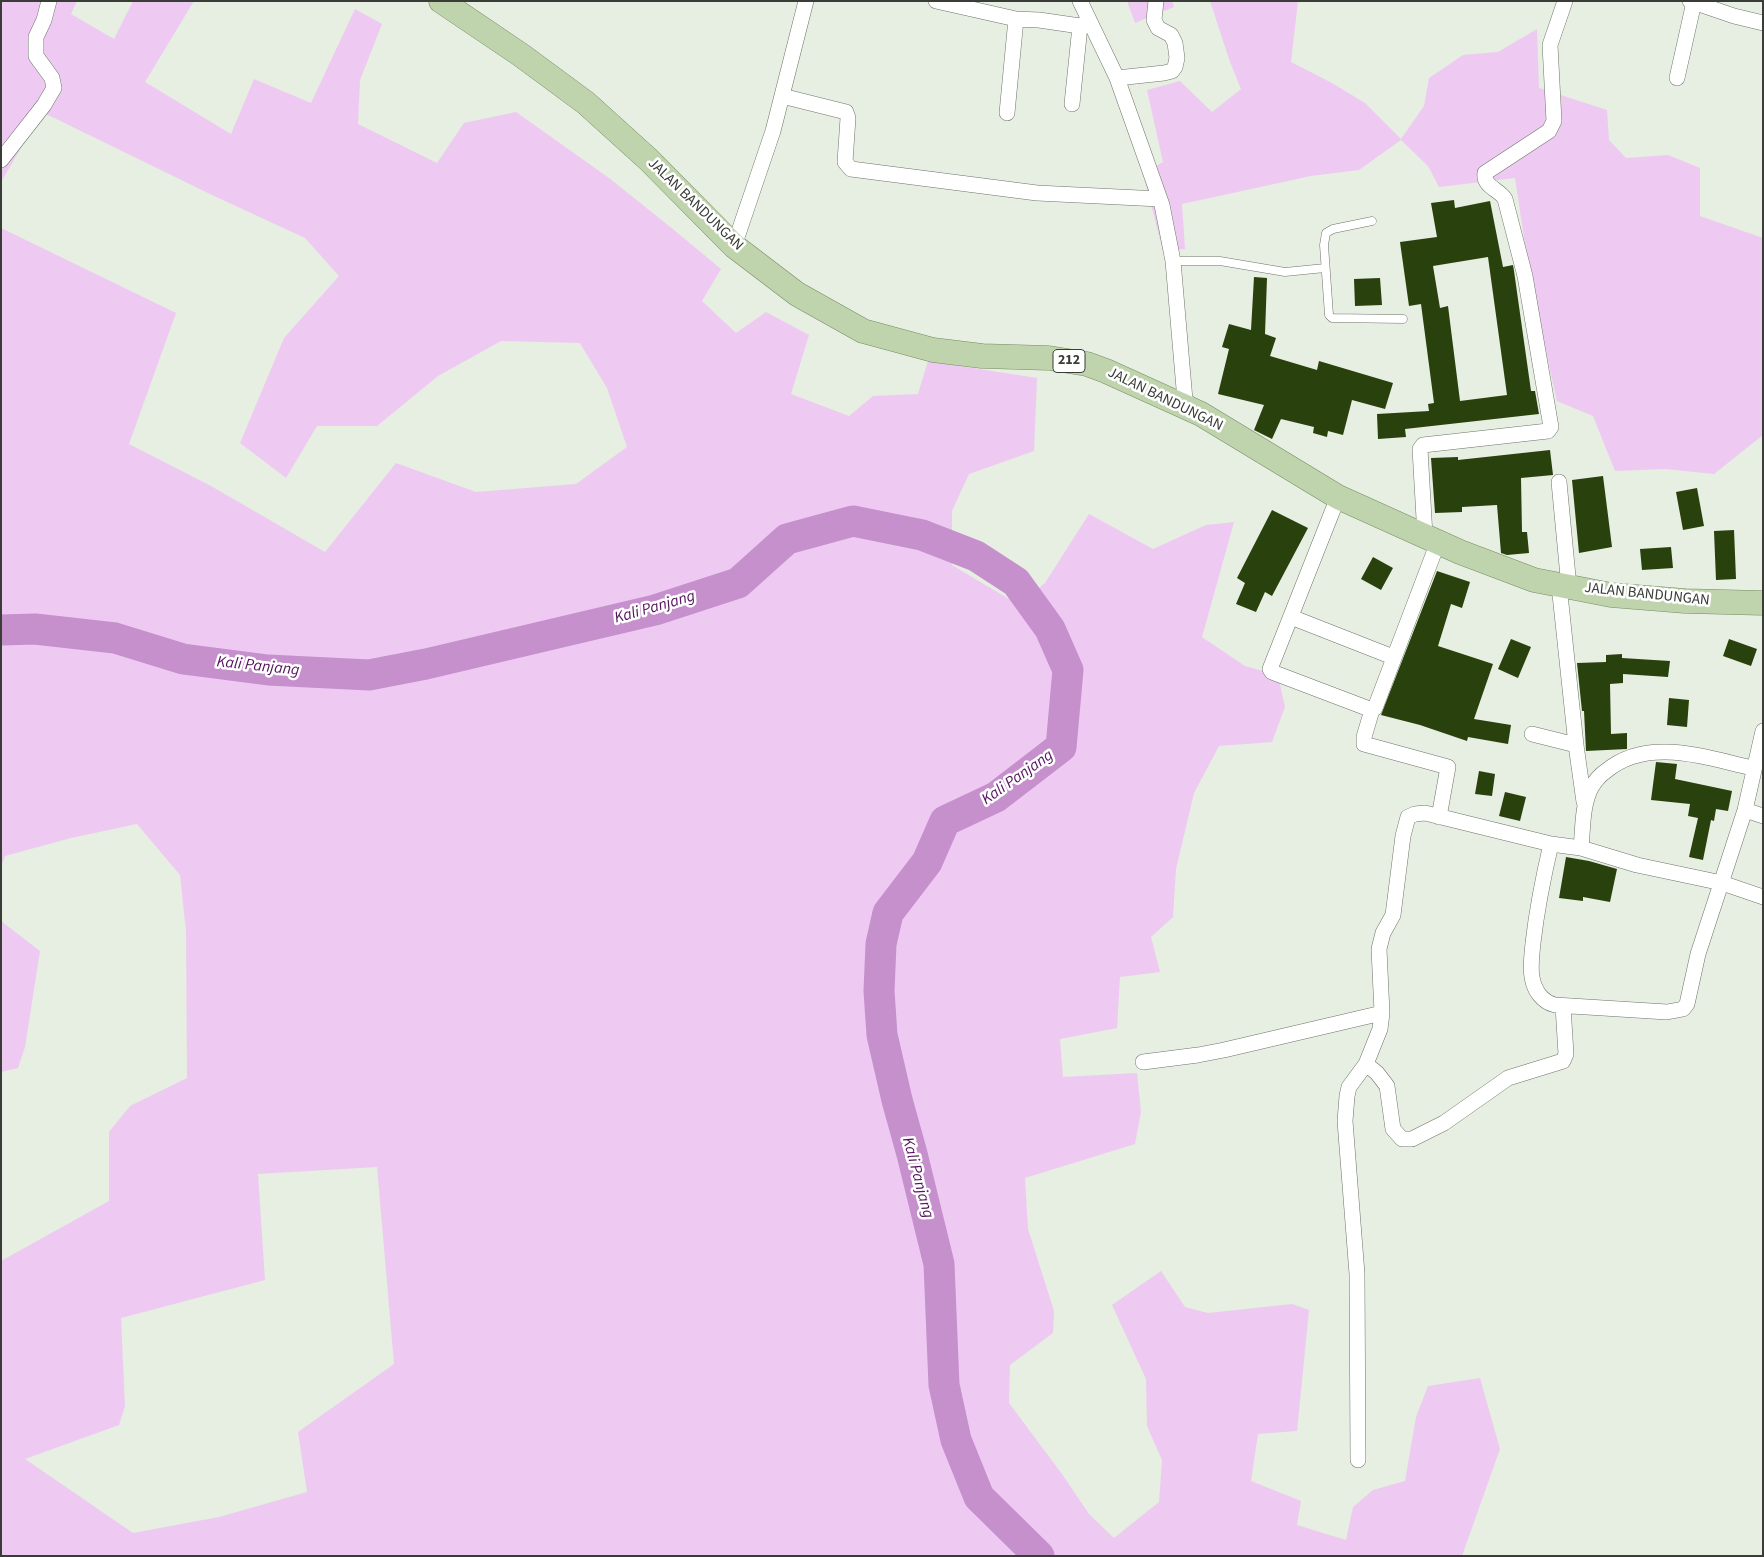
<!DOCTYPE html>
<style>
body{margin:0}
#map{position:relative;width:1764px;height:1557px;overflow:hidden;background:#e7eee2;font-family:"Source Sans 3",sans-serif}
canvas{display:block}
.frame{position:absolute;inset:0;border:2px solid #393c37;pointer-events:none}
</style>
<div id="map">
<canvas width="1764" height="1557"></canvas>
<div class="frame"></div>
</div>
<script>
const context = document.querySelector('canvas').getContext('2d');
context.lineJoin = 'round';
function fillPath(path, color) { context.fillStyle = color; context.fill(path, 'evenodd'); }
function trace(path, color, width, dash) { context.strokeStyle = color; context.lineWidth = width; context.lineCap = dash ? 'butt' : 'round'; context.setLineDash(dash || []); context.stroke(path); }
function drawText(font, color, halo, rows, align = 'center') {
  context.font = font + ' "Source Sans 3",sans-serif'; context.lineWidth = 5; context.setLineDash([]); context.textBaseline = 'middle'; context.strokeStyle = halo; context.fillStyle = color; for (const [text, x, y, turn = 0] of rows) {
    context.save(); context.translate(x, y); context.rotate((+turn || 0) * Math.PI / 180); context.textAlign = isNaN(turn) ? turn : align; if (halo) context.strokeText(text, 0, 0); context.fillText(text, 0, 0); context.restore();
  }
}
fillPath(new Path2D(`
 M1 1H77L71 14 114 39 133 1H194L145 82 231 134 254 79 311 103 355 9 382 24 360 80 358 124 437 163 464 123 516 112 609 178 674 230 721 269 702 301 736 333 766 312 809 335 791 394 849 416 873 396 918 394 928 361 1037 378 1034 451 969 474 952 511V565L1019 605 1045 583 1089 514 1153 549 1206 525 1234 522 1202 637 1245 666 1278 675 1285 707 1272 742 1219 746 1194 793 1176 869 1173 917 1151 937 1160 972 1120 977 1117 1028 1060 1039 1063 1077 1137 1073 1141 1112 1135 1144 1025 1178 1028 1229 1054 1311 1053 1333 1010 1365 1009 1403 1062 1474 1089 1514 1114 1538 1159 1502 1162 1460 1147 1426 1146 1379 1112 1305 1161 1271 1185 1307 1208 1313 1292 1304 1309 1310 1297 1431 1258 1434 1251 1481 1301 1501 1297 1525 1346 1540 1353 1507 1373 1490 1405 1481 1416 1417 1428 1386 1480 1378 1500 1449 1462 1556H1V1261L109 1201V1132L130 1106 187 1078 186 931 180 875 137 824 71 838 5 856 1 867V228L176 313 129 444 211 486 325 552 396 463 476 492 576 484 627 447 607 388 580 343 501 341 438 376 377 426H317L286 478 240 443 284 338 339 276 305 238 212 195 42 112 1 182ZM377 1167 394 1364 298 1432 307 1492 219 1517 133 1533 25 1459 119 1425 125 1406 121 1318 265 1280 258 1174Z
 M1127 1H1172L1174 7 1135 23Z
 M1210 1H1298L1291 62 1332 83 1365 103 1401 139 1424 106 1429 78 1463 55 1498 52 1537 29 1539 88 1607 110 1609 140 1626 158 1668 155 1700 168V216L1763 238V435L1714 474 1665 469 1615 471 1593 416 1557 401 1531 284 1515 178 1439 187 1428 166 1401 140 1359 170 1311 176 1182 204 1185 249 1163 251 1143 173 1163 162 1147 90 1180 81 1212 112 1241 89 1230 62Z
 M1 921 40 951 25 1047 18 1068 1 1072Z`), '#eecaf3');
trace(new Path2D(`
 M1 630 35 629 115 638 183 659 268 670 369 675 426 664 655 610 738 583 787 539 853 521 922 535 976 556 1016 582 1050 629 1068 670 1061 747 996 797 945 821 927 862 888 913 881 944 879 991 882 1035 897 1100 912 1154 939 1264 944 1385 956 1440 979 1497 1039 1556`), '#c590cc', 31);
fillPath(new Path2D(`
 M1454 200 1455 208 1490 201 1503 267 1513 265 1514 271 1531 391H1535L1539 414 1405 429 1406 437 1378 439 1377 414 1429 411 1428 404 1434 403 1421 304 1409 306 1400 242 1437 237 1431 203ZM1488 257 1507 395 1460 401 1448 306 1440 308 1433 266Z
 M1254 277 1267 278 1265 334 1276 338 1270 356 1317 370 1319 361 1393 383 1385 409 1352 400 1343 435 1328 431 1327 437 1313 433 1314 427 1281 419 1272 439 1254 430 1264 405 1218 394 1229 349 1222 347 1229 324 1251 330Z
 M1380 278 1382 305 1355 306 1354 279Z
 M1550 450 1553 475 1521 478 1522 532H1527L1529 553 1507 555 1501 553 1497 505 1462 507V512L1435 513 1431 458 1458 457V460Z
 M1603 476 1612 547 1579 553 1572 480Z
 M1697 488 1704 526 1683 530 1676 492Z
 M1272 510 1308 528 1272 596 1265 592 1256 612 1236 604 1245 583 1237 578Z
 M1734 530 1736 579 1716 580 1714 531Z
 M1671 547 1673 568 1642 570 1640 549Z
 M1373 557 1393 568 1381 590 1361 579Z
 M1437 571 1470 582 1462 608 1451 604 1438 646 1493 664 1474 719 1511 725 1508 744 1468 737 1467 741 1420 725 1381 715Z
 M1511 639 1531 647 1518 678 1498 669Z
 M1729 639 1757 649 1751 666 1723 656Z
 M1622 654V658L1670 661 1668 677 1623 674V683L1610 684 1611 734 1627 733V749L1586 751 1584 711H1582L1577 663 1606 662V655Z
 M1669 698 1689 700 1687 727 1667 725Z
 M1656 762 1677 764 1675 779 1732 791 1728 811 1716 809 1714 821 1711 820 1703 860 1689 857 1698 818 1688 816 1690 804 1651 800Z
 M1479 771 1495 774 1492 796 1475 794Z
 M1505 792 1526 797 1520 821 1499 816Z
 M1566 857 1589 861 1617 869 1610 902 1583 897V901L1559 898Z`), '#28410d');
const lane = new Path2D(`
 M1372 221 1333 229 1326 233 1324 245 1329 315 1332 318 1403 319
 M1173 261H1220L1285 272 1325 268`);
const street = new Path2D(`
 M936 1 1016 19 1039 20 1080 26 1089 21
 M1080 1 1117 78 1162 205 1173 261 1185 400 1196 409
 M1690 1 1734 16 1763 23
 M1117 78 1164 73 1172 71 1175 67 1177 58 1175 43 1171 35 1158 28 1154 20 1156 1
 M1677 78 1694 2
 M782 96 846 112 848 118 845 162 851 169 1037 193 1160 199
 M1072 104 1080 26
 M1007 113 1016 19
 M1 160 44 105 54 88 52 78 36 56V37L44 20 49 1
 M734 246 773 131 806 1
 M1559 482 1569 587
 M1338 497 1270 669 1272 672 1372 710 1375 708 1438 542
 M1425 536 1420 449 1423 445 1548 431 1551 427 1525 276 1505 199C1499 189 1483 187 1485 173L1549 131 1554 121 1550 45 1565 1
 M1559 585 1576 745 1584 802
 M1291 617 1393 657
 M1372 710 1364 737V744L1448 767 1439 817
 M1532 734 1576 745
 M1745 810 1763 816
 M1551 844C1543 878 1537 908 1533 943 1532 954 1530 966 1532 977 1534 990 1542 1002 1555 1005L1667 1012 1683 1009 1687 1004 1698 954 1745 810 1763 731
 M1581 848C1583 828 1582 806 1591 788 1595 781 1600 775 1606 771 1648 736 1706 758 1753 768
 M1143 1062 1198 1055 1224 1050 1382 1013
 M1366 1064 1377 1073 1387 1086 1393 1129 1402 1139H1412L1444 1123 1508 1078 1563 1061 1566 1054 1563 1006
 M1358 1460 1357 1274 1345 1121 1347 1096 1349 1087 1366 1064 1380 1029 1382 1013 1379 949 1383 933 1393 915 1403 836 1408 817 1415 814 1425 813 1551 844 1581 848 1637 865 1722 883 1763 897`);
const primary = new Path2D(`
 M441 1 521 55 586 103 649 160 734 246 797 294 863 331 933 350 982 356 1049 358 1087 364 1106 371 1201 414 1338 497 1460 552 1534 580 1611 595 1685 601 1763 603`);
trace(lane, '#6e7469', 9);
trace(street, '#6e7469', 16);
trace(primary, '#748d60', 25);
trace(lane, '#fff', 8);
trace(street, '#fff', 15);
trace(primary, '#bfd4ad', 24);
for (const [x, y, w] of [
 [1069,361,32]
]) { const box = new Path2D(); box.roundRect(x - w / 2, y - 11.5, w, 23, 4); context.fillStyle = '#fff'; context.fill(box); trace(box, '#393c37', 1); }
drawText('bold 14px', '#393c37', null, [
 ["212",1069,361]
]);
drawText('15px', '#393c37', '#fff', [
 ["JALAN BANDUNGAN",695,205,44],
 ["JALAN BANDUNGAN",1165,400,26],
 ["JALAN BANDUNGAN",1647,595,6]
]);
drawText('italic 16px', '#54135d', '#fff', [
 ["Kali Panjang",655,608,-16],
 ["Kali Panjang",258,667,6],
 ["Kali Panjang",1018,778,-35],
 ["Kali Panjang",917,1178,75]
]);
</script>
